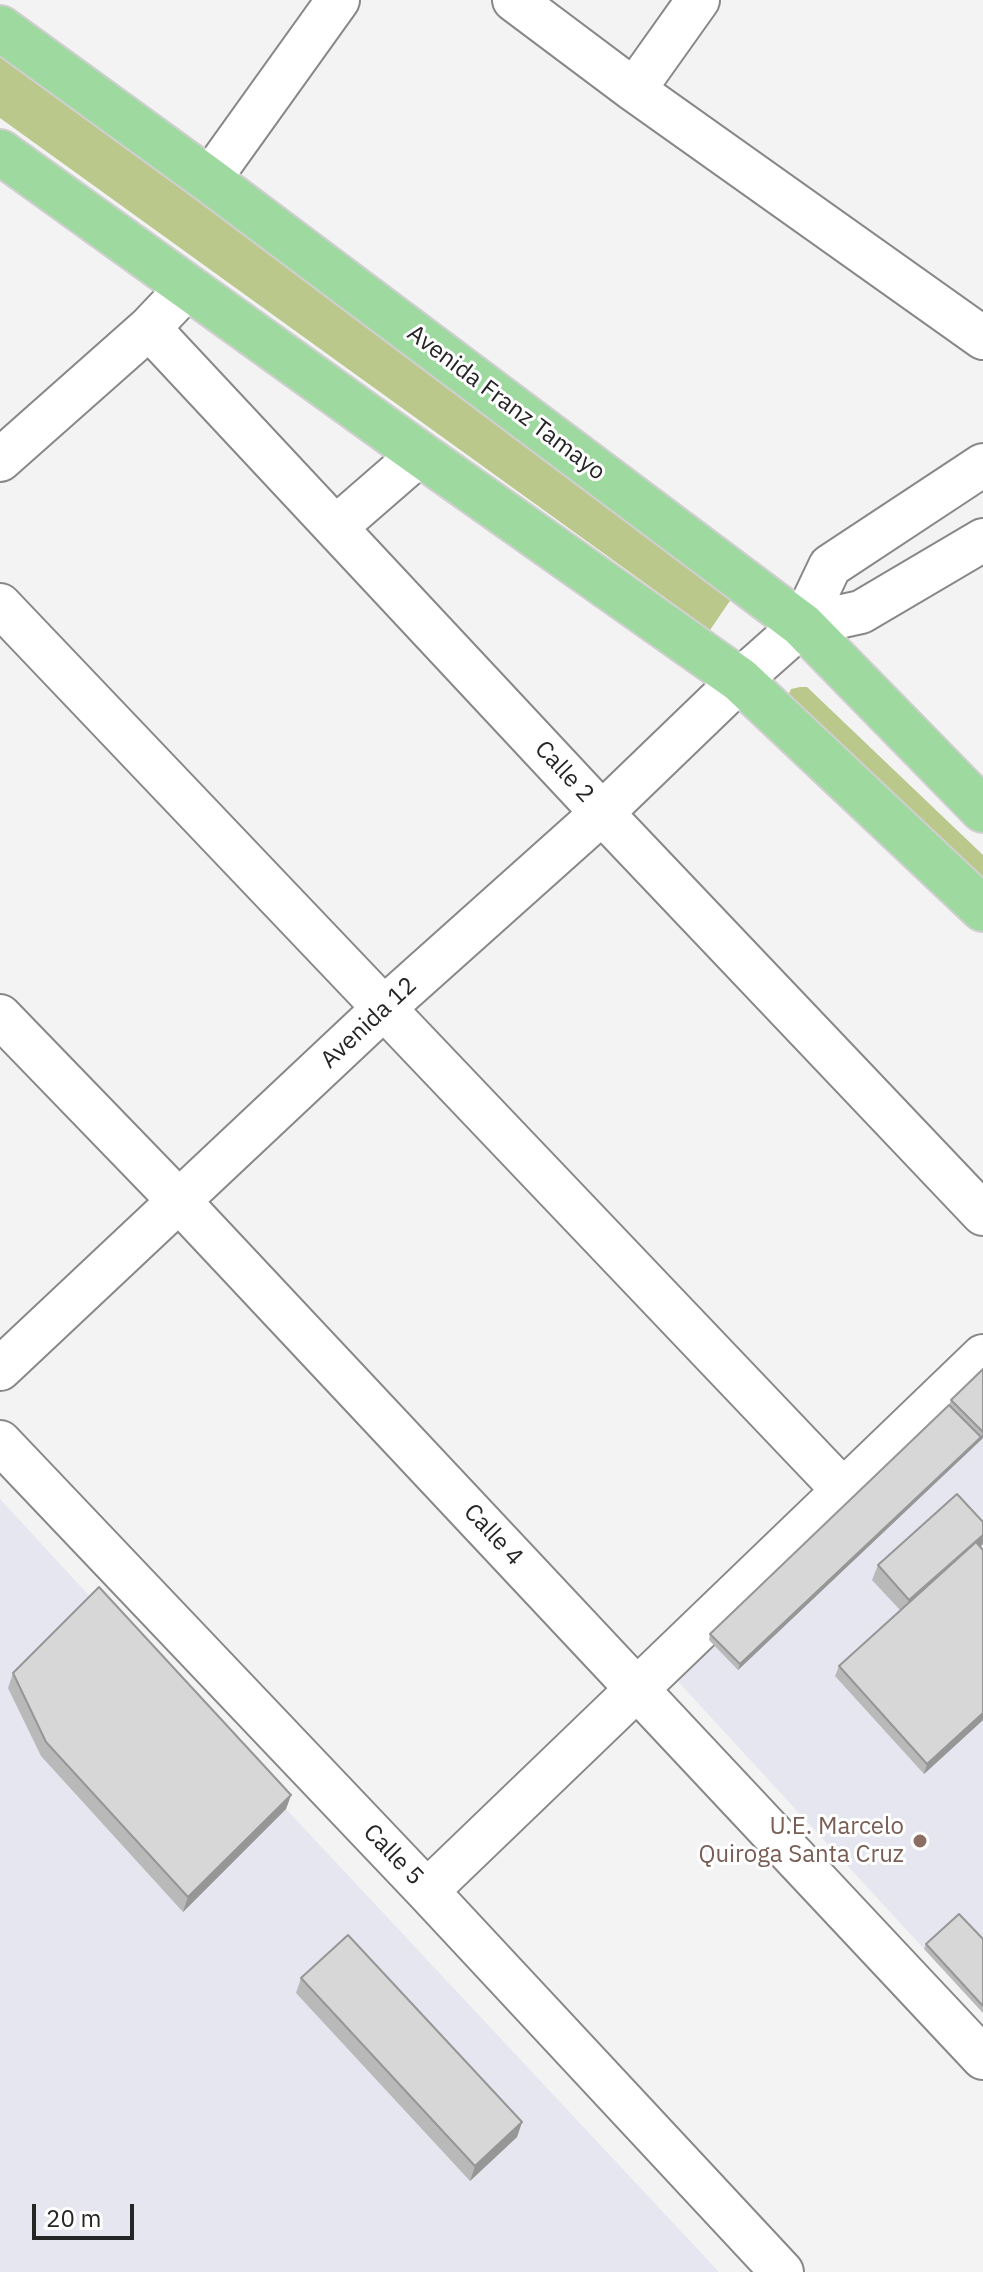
<!DOCTYPE html>
<style>
body{margin:0}
#map{position:relative;width:983px;height:2272px;overflow:hidden;background:#f3f3f4;font-family:"IBM Plex Sans",sans-serif}
canvas{display:block}
.scale{position:absolute;left:32px;top:2204px;width:102px;height:36px;box-sizing:border-box;border:4px solid #252525;border-top:0;padding-left:10px;font-size:24px;line-height:28px;white-space:nowrap;color:#252525;-webkit-text-stroke:6px #fff;paint-order:stroke}
</style>
<div id="map">
<canvas width="983" height="2272"></canvas>
<div class="scale">20 m</div>
</div>
<script>
const context = document.querySelector('canvas').getContext('2d');
context.lineJoin = 'round';
function fillPath(path, color) { context.fillStyle = color; context.fill(path, 'evenodd'); }
function trace(path, color, width, dash) { context.strokeStyle = color; context.lineWidth = width; context.lineCap = dash ? 'butt' : 'round'; context.setLineDash(dash || []); context.stroke(path); }
function drawText(font, color, halo, rows, align = 'center') {
  context.font = font + ' "IBM Plex Sans",sans-serif'; context.lineWidth = 6; context.setLineDash([]); context.textBaseline = 'middle'; context.strokeStyle = halo; context.fillStyle = color; for (const [text, x, y, turn = 0] of rows) {
    context.save(); context.translate(x, y); context.rotate((+turn || 0) * Math.PI / 180); context.textAlign = isNaN(turn) ? turn : align; if (halo) context.strokeText(text, 0, 0); context.fillText(text, 0, 0); context.restore();
  }
}
fillPath(new Path2D(`
 M983 1376V2013L673 1676Z
 M0 1499 286 1809 719 2272H0Z`), '#e5e6ef');
fillPath(new Path2D(`
 M0 55 738 589 710 630 0 118Z
 M800 687H807L983 855V881L787 698 791 689Z`), '#bac88b');
const minor = new Path2D(`
 M514 0 634 90 983 338
 M634 90 698 0
 M209 180 338 0
 M149 328 602 813 983 1214
 M0 460 149 328 188 287
 M336 527 420 454
 M0 605 843 1490
 M802 625 861 612 983 540
 M0 1016 180 1202 983 2058
 M0 1369 384 1008 602 813 740 680 802 625 830 566 983 465
 M0 1442 427 1891 782 2272
 M427 1891 983 1356`);
const major = new Path2D(`
 M0 28 209 180 802 625 983 810
 M0 152 420 454 740 680 983 909`);
trace(minor, '#888889', 46);
trace(major, '#cfcfcf', 48);
trace(minor, '#fff', 42);
trace(major, '#9ed99f', 44);
fillPath(new Path2D(`
 M983 1369V1438L738 1670 709 1640 710 1634 949 1405 951 1400Z
 M983 1535V1544L980 1547 983 1550V1720L924 1774 835 1676 839 1666 900 1610 872 1580 878 1565Z
 M13 1673 291 1795 286 1809 183 1912 41 1756 8 1688Z
 M983 1939V2013L924 1949 926 1944Z
 M301 1978 522 2122 517 2137 470 2181 296 1993Z`), '#b9b9ba');
fillPath(new Path2D(`
 M983 1432V1438L738 1670 740 1664 981 1437Z
 M983 1535V1544L903 1614 909 1600Z
 M983 1713V1720L924 1774 927 1764Z
 M291 1795 286 1809 183 1912 188 1897Z
 M522 2122 517 2137 470 2181 475 2166Z`), '#969697');
const building = new Path2D(`
 M983 1369V1432L951 1400Z
 M949 1405 981 1437 740 1664 710 1634Z
 M957 1494 983 1522V1535L909 1600 878 1565Z
 M976 1542 983 1550V1713L927 1764 839 1666Z
 M99 1587 291 1795 188 1897 46 1742 13 1673Z
 M959 1914 983 1939V2006L926 1944Z
 M348 1935 522 2122 475 2166 301 1978Z`);
fillPath(building, '#d7d7d8');
trace(building, '#969697', 2);
for (const [x, y, r, color] of [
 [920,1841,8,"#8d6e63"]
]) { const dot = new Path2D(); dot.arc(x, y, r, 0, 2 * Math.PI); context.fillStyle = color; context.fill(dot); trace(dot, '#fff', 3); }
drawText('24px', '#252525', '#fff', [
 ["Avenida Franz Tamayo",506,403,37],
 ["Calle 2",564,772,47],
 ["Avenida 12",369,1023,-43],
 ["Calle 4",493,1535,47],
 ["Calle 5",393,1855,46]
]);
drawText('24px', '#785e54', '#fff', [
 ["U.E. Marcelo",904,1827],
 ["Quiroga Santa Cruz",904,1855]
], 'right');
</script>
